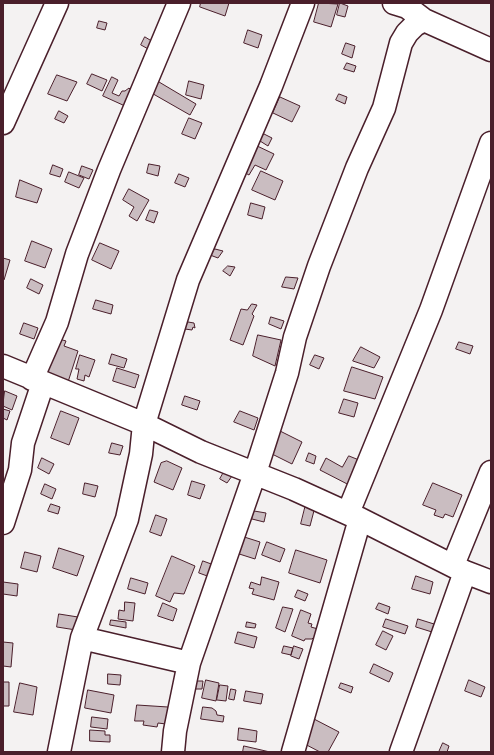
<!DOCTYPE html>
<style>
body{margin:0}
#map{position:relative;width:494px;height:755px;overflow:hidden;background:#f4f2f2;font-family:"Playpen Sans",sans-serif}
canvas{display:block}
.frame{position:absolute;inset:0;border:4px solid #4a1f2b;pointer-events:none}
</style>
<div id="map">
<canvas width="494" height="755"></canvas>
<div class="frame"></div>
</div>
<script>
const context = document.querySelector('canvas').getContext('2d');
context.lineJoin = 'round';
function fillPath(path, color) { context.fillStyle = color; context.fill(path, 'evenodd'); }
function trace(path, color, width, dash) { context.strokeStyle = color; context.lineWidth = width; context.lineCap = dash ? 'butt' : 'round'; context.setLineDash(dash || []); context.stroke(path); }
const building = new Path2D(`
 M201 3H229L225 16 200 7Z
 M319 3 338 4 331 27 314 22Z
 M340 3 348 6 345 17 337 15Z
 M99 21 107 23 105 30 97 28Z
 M248 30 262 35 258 48 244 43Z
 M145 37 155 43 150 50 141 45Z
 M346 43 355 46 352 58 342 54Z
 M347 63 356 66 354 72 344 69Z
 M92 74 107 80 102 91 87 84Z
 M57 75 77 82 67 101 48 94Z
 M112 77 118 80 112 93 119 96 122 91H125L129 88 133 92 125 106 103 96Z
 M154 79 196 104 190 115 148 91Z
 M189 81 204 85 201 99 186 95Z
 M339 94 347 97 345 104 336 100Z
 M280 97 300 106 292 122 273 113Z
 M59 111 68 116 64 123 55 119Z
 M189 118 202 123 195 139 182 134Z
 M264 134 272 138 268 146 260 141Z
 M253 144 274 154 266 170 255 165 249 175 240 170Z
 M149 164 160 166 158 176 147 173Z
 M53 165 63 169 60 177 50 174Z
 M82 166 93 170 89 179 79 175Z
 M261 171 283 181 275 200 252 190Z
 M69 172 84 178 79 188 65 182Z
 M179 174 189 178 185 187 175 183Z
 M20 180 42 189 37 203 16 197Z
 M129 189 149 200 137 221 129 216 134 207 123 200Z
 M251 203 265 207 262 219 248 215Z
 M150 210 158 212 154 223 146 220Z
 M32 241 52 249 45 268 25 261Z
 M100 243 119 251 111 269 92 260Z
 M215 249 223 251 218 258 210 255Z
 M3 258 10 260 4 280H3Z
 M228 266 235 267 230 276 223 271Z
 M286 277 298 278 294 289 282 287Z
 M31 279 43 285 39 294 27 288Z
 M96 300 113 305 111 314 93 309Z
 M252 304 257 305 252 314 254 316 243 345 230 340 241 309 247 310Z
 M271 317 284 321 281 329 269 324Z
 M188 322 194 323 195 328 193 327 192 330 185 329Z
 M24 323 38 328 34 339 20 334Z
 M258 335 281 340 275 366 253 356Z
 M56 338 66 341 64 346 78 351 68 382 44 374Z
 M459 342 473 346 470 354 456 349Z
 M361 347 380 357 374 368 353 361Z
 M112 354 127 359 124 368 109 364Z
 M80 355 95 360 89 377 85 375 84 381 77 379 79 369H76Z
 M315 355 324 358 319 369 310 365Z
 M352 367 383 377 375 399 344 391Z
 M117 368 139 375 135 388 113 381Z
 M5 391 17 396 12 410 3 406Z
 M185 396 200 401 197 410 182 405Z
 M344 399 358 403 354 417 339 413Z
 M3 409 10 411 7 420 3 418Z
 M61 411 79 418 69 445 51 438Z
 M240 411 258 418 254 430 234 422Z
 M278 430 302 442 292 464 268 452Z
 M112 443 123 446 120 455 109 453Z
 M309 453 316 456 314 464 306 461Z
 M349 456 364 462 355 488 320 470 326 458 342 467Z
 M42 458 54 464 49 474 38 468Z
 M167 461 182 468 173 490 154 482 161 463Z
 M224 472 232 476 227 483 220 479Z
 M192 481 205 485 200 499 188 495Z
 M85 483 98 486 95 497 83 494Z
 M433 483 462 495 453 517 445 514 443 518 434 515 436 510 423 505Z
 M45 484 56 489 52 499 41 494Z
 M307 500 316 503 310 526 301 524Z
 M51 504 60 507 58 514 48 511Z
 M254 511 266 513 264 522 252 519Z
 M156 515 167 519 161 536 150 532Z
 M238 535 260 542 255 559 233 552Z
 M267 542 285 549 280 562 262 555Z
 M59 548 84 556 77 576 53 568Z
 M296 550 327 560 320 583 289 573Z
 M25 552 41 556 37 572 21 568Z
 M172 556 195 566 184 594 174 593 170 602 156 596Z
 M203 561 214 565 210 577 199 573Z
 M416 576 433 582 430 594 412 589Z
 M262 577 279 582 274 600 252 594 254 589 249 588 251 582 260 585Z
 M131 578 148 583 145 594 128 589Z
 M3 582 18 584 17 596 3 594Z
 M298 590 308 594 305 601 295 597Z
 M125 602 135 603 133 621 118 619 119 610 124 611Z
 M163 603 177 609 173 621 158 616Z
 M379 603 390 607 388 614 376 609Z
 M283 607 293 609 285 632 276 628Z
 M301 610 311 614 308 623 312 624 311 627 318 629 316 635 312 639H305L304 641 292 636Z
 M59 614 78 617 76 630 57 627Z
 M386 619 408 626 405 634 383 627Z
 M418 619 434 624 432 632 416 627Z
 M111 620 126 622V628L110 625Z
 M247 622 256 624 255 628 246 627Z
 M383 631 393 636 386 650 376 645Z
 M238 632 257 637 254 648 235 643Z
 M3 642 13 643 11 667 3 666Z
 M284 646 293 648 291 655 282 653Z
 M294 646 303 649 299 659 291 656Z
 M374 664 393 673 389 682 370 673Z
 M108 674 121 675 120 685 108 684Z
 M206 680 219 683 216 701 202 698Z
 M469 680 485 687 481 697 465 691Z
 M193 681H203L202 689H193Z
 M3 682H9V706H3Z
 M20 683 37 687 33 715 14 712Z
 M341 683 353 687 351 693 339 688Z
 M220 685 228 686 226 701 217 700Z
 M231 689 236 690 234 700 229 699Z
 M88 690 114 695 111 713 85 708Z
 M246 691 263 694 261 704 244 701Z
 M137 705 168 707 166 724 158 723 157 727 143 725 144 721H135Z
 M203 707 212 708 216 711 217 715 224 716 223 722 201 719Z
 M92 717 108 719 107 729 91 727Z
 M314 719 339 732 328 752H320L301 742Z
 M239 728 257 731 256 742 238 740Z
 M90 730 105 731V735H110V742L90 741Z
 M443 743 449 746 447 752H439Z
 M244 746 270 752H243Z`);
fillPath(building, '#cabdc1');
trace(building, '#4a1f2b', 1);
const minor = new Path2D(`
 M394 3 407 7 424 20
 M3 123 57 3
 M3 366 144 424 201 452 294 489 360 519 465 572 491 582
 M32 379 57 322 77 254 109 170 179 3
 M348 513 431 310 491 143
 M3 523 20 470 23 443 43 383
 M453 565 491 472
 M189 663 82 638 127 519 141 454 144 424 188 280 271 86 303 3
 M59 752 82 638
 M173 752 175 731 189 663 255 473 287 373 295 337 319 266 357 168 384 108 401 43 407 33 415 25 424 20 491 50
 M293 752 360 519
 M401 752 465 572`);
trace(minor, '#4a1f2b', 25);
trace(minor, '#fff', 22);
</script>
